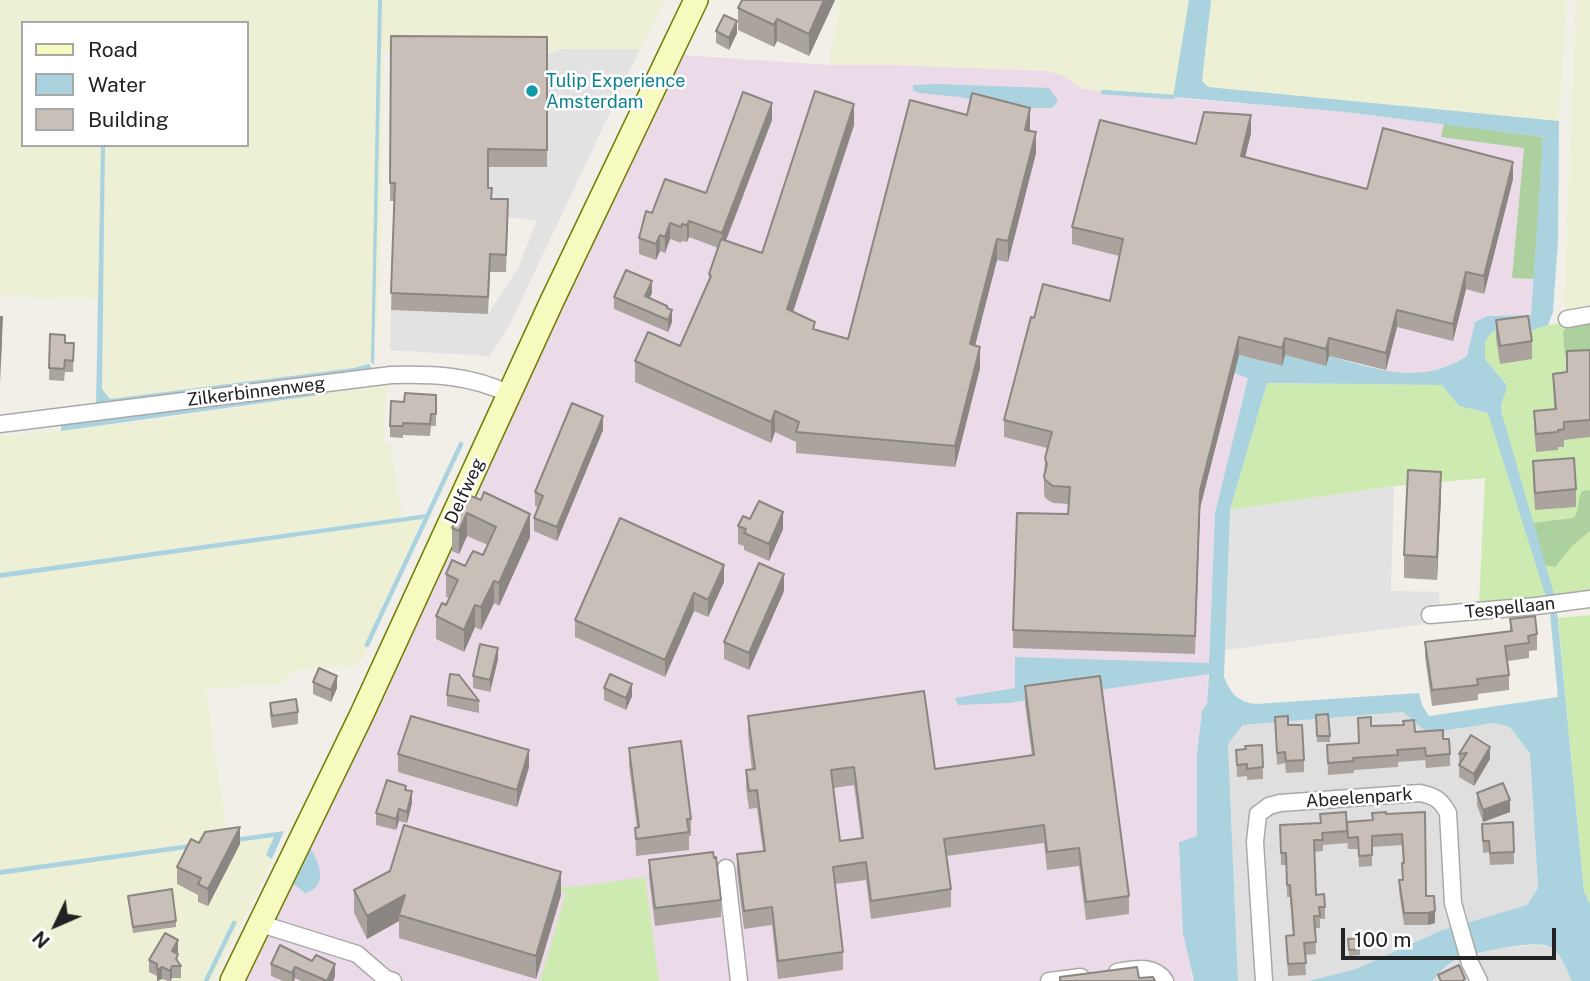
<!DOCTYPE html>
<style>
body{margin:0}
#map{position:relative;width:1590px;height:981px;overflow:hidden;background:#f2efe9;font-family:"Public Sans",sans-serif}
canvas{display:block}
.legend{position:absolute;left:21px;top:21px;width:228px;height:126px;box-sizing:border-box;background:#fff;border:2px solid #a7a7a7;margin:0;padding:9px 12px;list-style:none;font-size:21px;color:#222}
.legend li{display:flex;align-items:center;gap:14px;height:35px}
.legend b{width:35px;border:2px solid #a7a7a7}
.north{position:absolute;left:21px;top:890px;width:70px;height:70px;-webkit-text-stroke:5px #fff;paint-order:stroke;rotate:226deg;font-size:19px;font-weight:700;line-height:28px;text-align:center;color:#222}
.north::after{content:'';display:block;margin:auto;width:24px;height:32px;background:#222;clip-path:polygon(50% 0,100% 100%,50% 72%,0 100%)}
.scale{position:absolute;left:1341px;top:928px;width:215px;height:32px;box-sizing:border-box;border:4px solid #222;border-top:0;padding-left:9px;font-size:21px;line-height:24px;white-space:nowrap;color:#222;-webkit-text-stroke:5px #fff;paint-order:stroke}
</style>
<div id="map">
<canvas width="1590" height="981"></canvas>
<ul class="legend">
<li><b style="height:9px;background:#f7fabf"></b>Road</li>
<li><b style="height:19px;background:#aad3df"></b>Water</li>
<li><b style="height:19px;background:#c7bfb8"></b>Building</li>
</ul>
<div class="north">N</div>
<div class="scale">100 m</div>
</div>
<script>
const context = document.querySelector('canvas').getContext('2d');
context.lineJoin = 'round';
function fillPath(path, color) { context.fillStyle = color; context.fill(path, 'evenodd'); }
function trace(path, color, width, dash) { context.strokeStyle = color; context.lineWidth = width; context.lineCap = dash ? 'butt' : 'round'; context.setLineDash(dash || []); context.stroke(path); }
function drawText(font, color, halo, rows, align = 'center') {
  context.font = font + ' "Public Sans",sans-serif'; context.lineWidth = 5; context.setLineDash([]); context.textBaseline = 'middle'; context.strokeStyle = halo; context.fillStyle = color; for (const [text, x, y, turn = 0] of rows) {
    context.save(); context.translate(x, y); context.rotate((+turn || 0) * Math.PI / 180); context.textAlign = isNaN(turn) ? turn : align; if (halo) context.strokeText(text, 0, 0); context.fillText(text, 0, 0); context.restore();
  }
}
fillPath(new Path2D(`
 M1403 712 1424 730 1443 731 1494 723 1510 727 1530 754 1538 888 1527 905 1442 930 1356 969 1308 981H1238L1228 744 1244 725Z
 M1535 945 1549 946 1561 956 1572 981H1432L1452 962 1496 949Z`), '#e0dfdf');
fillPath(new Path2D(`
 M679 55 829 65H900L1047 71 1062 75 1081 88 1103 92 1345 112 1543 137 1531 315 1488 316 1476 322 1467 356 1445 368 1418 374 1384 371 1330 356 1326 366H1282L1240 355 1248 378 1215 513 1207 704 1202 711 1197 753V836L1191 975 1194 981H244Z`), '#ebdbe8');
fillPath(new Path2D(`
 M0 0H665L640 49 384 52 379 314 371 362 369 364 354 368 110 399 102 390 105 145H247V23H23V145H102L98 299 0 296Z
 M840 0H1189L1173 97 1081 88 1062 75 1047 71 900 65H829Z
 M1211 0H1567L1559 121 1208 87 1202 81V69Z
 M1576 0H1590V310L1570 313 1565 308 1564 297Z
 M388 381 383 444H391L402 517 0 573V436L61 431 166 418 327 394V392Z
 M422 519 366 643 369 645 360 664 301 670 292 673 283 682 275 684 206 689 228 838 0 870V578Z
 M274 837 266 855 272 859 213 981H0V875Z`), '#eef0d5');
fillPath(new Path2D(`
 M1590 319V594L1549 601 1479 603 1485 478 1394 486 1230 510 1267 383 1442 385C1457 403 1465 409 1488 413L1490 416 1502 414 1500 402 1506 384 1485 359V340L1492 332 1503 330 1526 332 1548 325Z
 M1590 615V904L1584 891 1558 618Z
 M645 877 659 981H540L566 893 551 888 583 886Z`), '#cdebb0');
fillPath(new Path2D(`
 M1444 124 1543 137 1535 279 1512 278 1524 148 1441 137Z
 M1590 323V361L1587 355 1565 357 1563 332 1567 326Z
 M1590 490V531L1573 545 1555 567 1545 565 1533 523 1573 518C1580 511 1577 500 1582 491Z`), '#add19e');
fillPath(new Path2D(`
 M562 49H640L510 324 490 356 390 350 391 310 488 314 518 268 537 220 491 216 488 205V167H547V54Z
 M1394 486 1391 591 1439 592 1441 622 1225 650 1230 510Z`), '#e2e2e2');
fillPath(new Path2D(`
 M378 0H382L374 365 371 362Z
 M1189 0H1211L1202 81 1208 87 1559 121 1558 241 1553 312 1548 325 1526 332 1503 330 1492 332 1485 341V359L1506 384C1508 394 1499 399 1502 414L1554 594 1549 598 1546 597 1488 413 1459 406 1442 385 1267 383 1230 510 1224 677C1231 694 1238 702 1256 704L1419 693 1422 705 1429 716 1558 697 1550 614 1557 611 1584 891 1590 904V981H1572C1566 969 1561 951 1548 946 1532 940 1466 954 1452 962 1445 966 1438 975 1432 981H1308L1356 969 1442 930 1527 905 1538 888 1530 754 1510 727 1494 723 1443 731 1424 730 1403 712 1243 725 1228 744 1238 981H1194L1183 933 1179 842 1197 836V753L1202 711 1207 704 1209 674 1009 703 958 705 955 698 1015 688V657L1209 663 1215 513 1248 378 1234 373 1239 355 1281 366 1285 355 1326 366 1329 356C1379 370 1420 386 1467 356L1475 322 1488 316 1531 315 1543 137 1345 112 1173 97Z
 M937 84 1049 88 1058 101 1052 108H1011L960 97 919 93 913 90V85Z
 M101 145H105L102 389 110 399 354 368 369 364 373 370 96 404Z
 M327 392V394L61 431V425Z
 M427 514 422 519 0 578V573Z
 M284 831 272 859 266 855 274 837 0 875V870Z
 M308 846C320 860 329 888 305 893L291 882Z`), '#aad3df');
trace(new Path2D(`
 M1103 92 1173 97
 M367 645 461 444
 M206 981 234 923`), '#aad3df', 4.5);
const street = new Path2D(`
 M1567 319 1590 315
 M0 424 391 375C433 374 471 375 509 394
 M1430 615 1536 606 1590 599
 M726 868 739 981
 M261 924 357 954 386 979 393 981
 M1117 972C1135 969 1154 964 1165 981
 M1049 981 1081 977
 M1264 981 1255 842 1258 814 1269 806 1280 803 1420 793C1435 796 1441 800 1448 813L1453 903 1470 963 1479 981`);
const secondary = new Path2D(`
 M232 981 361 716 552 301 696 0`);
trace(street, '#a9a9a9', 19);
trace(secondary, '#707d05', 26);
trace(street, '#fff', 16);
trace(secondary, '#f7fabf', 23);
fillPath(new Path2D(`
 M742 0H835L809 56 777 41 774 47 738 30V8Z
 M716 31 737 33 729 50 716 43Z
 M391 36 547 37V167H488V188L492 199 508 217 506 272H490L488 314 391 310 394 201H390Z
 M967 115 1030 129V131L1036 153 1008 262 997 260 989 290 975 346 980 368 955 467 796 453V442L775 432 771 443 635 382V361L680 346 709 280V274L718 248 689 237 687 242 682 241 681 243 670 239 665 253 660 251 656 260 639 254V238L652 213 706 193 772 120 726 241 762 253 854 125 793 312 815 330 848 339Z
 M1251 133 1245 157 1367 189 1513 179 1484 294 1466 289 1453 341 1397 327 1386 370 1329 356 1326 366 1285 355 1282 366 1239 355 1200 508 1195 654 1013 648V630L1068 514 1069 504 1053 503 1045 498 1044 493V476L1045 458 1047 448 1004 437V420L1034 318 1110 301 1119 256 1072 244V227L1196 144Z
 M652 293 649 298 667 308 672 322 668 332 614 309V297Z
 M1496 320 1532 341V359L1500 364 1496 338Z
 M50 334 65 343H74L73 372H65L64 381 49 380Z
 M1590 350V437L1564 440V447H1558V450L1536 452 1534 428V411L1554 409 1553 374 1567 372Z
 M436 395V426H431L430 436 403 435V438L390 437V426L404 402Z
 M603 430 557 541 534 531V518L538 507 535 506V492Z
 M1533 461 1576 489V507L1535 510 1533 479Z
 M468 495 530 537 499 606 494 603 481 630 475 627 464 652 436 639V616L446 605 450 598 446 597V574L465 566 483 555 488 545 467 536 459 554 452 551V528Z
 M1441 495 1437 580 1404 578V555Z
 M750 519 783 529 769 561 744 550V546L738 544V526Z
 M724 582 708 617 694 611 665 677 575 637V620Z
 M784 591 749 670 724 659V642Z
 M1510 619 1537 634V650L1529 651V658L1508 661 1509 675V690L1478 694V700L1432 706 1425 657V642L1510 631Z
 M498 659 490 692 473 688V676Z
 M313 682 337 688 331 702 313 694Z
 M1025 686 1129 896V914L1086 920 1079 866 1047 870 1044 843 946 856 951 889V907L871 919 866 880 835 884 843 952V970L778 979 772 925 744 929 737 872V854L763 851 757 808 749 809 746 788V770H752L748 734V716L935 769 1032 756 1025 704ZM854 785 861 838 840 841 834 788Z
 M604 688 632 696 626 710 604 700Z
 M447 695 479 701V713L447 706Z
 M270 703 298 712V724L272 728 270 715Z
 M1316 715 1330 736V742H1317Z
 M1275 717 1288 725 1304 760V772L1286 773 1285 763 1277 765Z
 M1358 718 1371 726 1415 732 1443 739 1450 754V766L1426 768 1425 760 1398 762V767L1354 770V773L1328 775 1327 745 1359 743Z
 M1471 735 1490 759 1474 786 1459 777V754Z
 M629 748 691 819V836H689V850L636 856 635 828H637L629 765Z
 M1236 750 1263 767V779L1247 780V776L1237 777Z
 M398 754 529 767 517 807 398 772Z
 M406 790 412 803 407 823 399 821 396 830 376 825V813Z
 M1477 793 1510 812 1483 822 1477 805Z
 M1425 812 1426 896 1435 923 1428 925H1404L1399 891V880H1402L1403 863 1402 845 1372 847V866L1359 867 1358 849H1348L1347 840V843L1323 845V851L1314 852 1316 895 1325 907V919H1320V928H1315L1316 954 1305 955 1306 975 1288 976 1286 936 1293 935 1290 897H1287L1286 865H1281L1280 825 1347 824 1372 820 1386 814Z
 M1513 822 1514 864 1490 865 1489 852 1483 853 1482 824Z
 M199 843 240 844 208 906 198 902V895L177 884V867Z
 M649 860 721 900V917L655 926 649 878Z
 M354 890 561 895 536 979 399 938V921L367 939 354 913Z
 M128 896 176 921V927L133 933Z
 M1360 938V955L1349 956 1348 939Z
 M280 945 335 976 333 981H301L295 978 294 981H283L271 976V964Z
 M178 951 177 954 178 962 181 966V978H172L171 981H168L162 979 157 981V976L149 972V960Z`), '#aba49e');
fillPath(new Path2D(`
 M824 0H835L809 56V34Z
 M777 19V41L774 47V25Z
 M737 21V33L729 50V38Z
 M772 103V120L722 250V233Z
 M854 104V125L787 330V309Z
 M1030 108V129L1025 151V130Z
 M1251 115V133L1241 174V156Z
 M1036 132V153L1008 262V241Z
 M1513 162V179L1484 294V276Z
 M689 221V237L687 242V225Z
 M670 223V239L665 253V237Z
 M660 235V251L656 260V244Z
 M997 239V260L970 365V344Z
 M1466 272V289L1453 341V324Z
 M652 281V293L645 307V296Z
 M672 310V322L668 332V320Z
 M1397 310V327L1386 370V353Z
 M2 317V340L0 383V360Z
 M1239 337V355L1200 508 1195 654 1200 491Z
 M1285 338V355L1282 366V348Z
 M1329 338V356L1326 366V349Z
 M980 347V368L955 467V446Z
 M775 411V432L771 443V422Z
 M603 416V430L557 541V527Z
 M1441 472V495L1437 580V557Z
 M783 512V529L769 561V544Z
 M467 513V536L459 554V531Z
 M530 514V537L499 606V583Z
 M724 565V582L708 617V600Z
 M784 574V591L749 670V653Z
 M494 581V603L481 630V607Z
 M694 593V611L665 677V660Z
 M475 605V627L464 652V630Z
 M498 648V659L490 692V680Z
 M337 676V688L331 702V690Z
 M632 684V696L626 710V698Z
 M1490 747V759L1474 786V774Z
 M529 750V767L517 807V790Z
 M412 791V803L407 823V812Z
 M1510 800V812L1483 822V810Z
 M399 809V821L396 830V819Z
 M240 827V844L208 906V889Z
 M561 872V895L536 979V956Z
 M405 895 399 915V921L367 939V916Z
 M1435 911V923L1428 925V913Z
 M178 940V951L172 963V951Z
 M335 964V976L333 981H327Z
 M172 966V978L170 981V971Z
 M162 967V979L157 981V970Z
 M295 967V978L294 981H292V973Z`), '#8b8681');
const building = new Path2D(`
 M742 0H824L809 34 777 19 774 25 738 8Z
 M724 15 737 21 729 38 716 31Z
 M391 36 547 37V150L488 149V188H492L491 199H508L506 255 490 254 488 297 391 293 395 183H390Z
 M815 91 854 104 787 309 815 322 813 329 848 339 910 100 967 115 972 93 1030 108 1025 130 1036 132 1008 241 997 239 989 270 970 344 980 347 955 446 796 432 799 422 775 411 771 422 635 361 648 332 680 346 711 276 709 274 721 239 762 253Z
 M743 92 772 103 722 233 689 221 687 225 682 224 681 227 670 223 665 237 660 235 656 244 639 238 646 211 652 213 665 179 706 193Z
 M1204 112 1251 115 1241 156 1367 189 1383 128 1513 162 1484 276 1466 272 1453 324 1397 310 1386 353 1329 338 1326 349 1285 338 1282 348 1239 337 1200 491 1195 636 1013 630 1017 513 1068 514 1070 487 1053 486 1045 480 1044 476 1047 464 1045 458 1052 432 1004 420 1031 317 1034 318 1043 284 1110 301 1123 239 1072 227 1100 120 1196 144Z
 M626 270 652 281 645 296 667 306V308L672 310 668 320 614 297Z
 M1528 316 1532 341 1500 346 1496 320Z
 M0 317H2L0 360Z
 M50 334 65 335V343H74L73 361 65 360 64 369 49 368Z
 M1590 350V420L1564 422V429L1558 430V432L1536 434 1534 411 1556 409 1553 374 1567 372V351Z
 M405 393 436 395V414H431L430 424 403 423V426H390L391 401 404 402Z
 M572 403 603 416 557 527 534 518 543 496 535 492Z
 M1574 458 1576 489 1535 493 1533 461Z
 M1408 470 1441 472 1437 557 1404 555Z
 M484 492 530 514 499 583 494 581 481 607 475 605 464 630 436 616 442 603 446 605 458 580 446 574 452 560 465 566 473 551 483 555 496 527 467 513 459 531 452 528 468 495 481 500Z
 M759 501 783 512 769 544 744 533 746 529 738 526 743 516 750 519Z
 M620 518 724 565 708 600 694 593 665 660 575 620Z
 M759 563 784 574 749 653 724 642Z
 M1535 616 1537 634 1528 636 1529 643 1505 646 1509 675 1477 679 1478 685 1432 690 1425 642 1512 631 1510 619Z
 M480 644 498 648 490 680 473 676Z
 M319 668 337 676 331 690 313 682Z
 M450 674 459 675 479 701 447 695Z
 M610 674 632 684 626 698 604 688Z
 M1100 676 1129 896 1086 902 1079 848 1047 852 1044 825 944 839 951 889 871 901 866 862 833 867 843 952 778 961 772 907 744 911 737 854 765 851 757 790 749 791 746 770 755 769 748 716 924 691 935 769 1034 755 1025 686ZM854 767 863 838 840 841 831 770Z
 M296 699 298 712 272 716 270 703Z
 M1328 714 1330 736H1317L1316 715Z
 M411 716 529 750 517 790 398 754Z
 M1288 716V725H1302L1304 760 1286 761 1285 752 1277 753 1275 717Z
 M1371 717V726L1404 725 1403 721 1414 720 1415 732 1443 730V739H1449L1450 754 1426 756 1425 748 1397 750 1398 755 1353 758 1354 761 1328 763 1327 745 1359 743 1358 718Z
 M1471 735 1490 747 1474 774 1459 765 1467 753 1459 754Z
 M681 741 691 819H687L689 832 636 839 635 828 639 827 629 748Z
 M1262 745 1263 767 1247 769V764L1237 765 1236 750 1246 749 1245 746Z
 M387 780 406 786 405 790 412 791 407 812 399 809 396 819 376 813Z
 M1503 783 1510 800 1483 810 1477 793Z
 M1346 812 1347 831 1322 833 1323 840H1314L1316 895 1324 894 1325 907H1319L1320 916H1314L1316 942 1304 943 1306 963 1288 964 1286 936 1294 935 1290 885H1287L1286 853H1281L1280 825 1321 823 1320 814Z
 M1386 812V814L1425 812 1426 896H1434L1435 911 1428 913H1404L1399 880H1403L1402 863H1404L1402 834 1372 836V855L1359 856 1358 837 1348 838 1347 822 1373 820 1372 813Z
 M1513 822 1514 852 1490 853 1489 841H1483L1482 824Z
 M404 825 561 872 536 956 399 915 405 895 367 916 354 890 390 871Z
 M240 827 208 889 198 884 201 878 177 867 191 839 199 843 205 832Z
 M713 852 714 858 716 857 721 900 655 908 649 860Z
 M172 889 176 921 133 927 128 896Z
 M165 933 178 940 172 951 178 954 176 959 181 966H172L170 971 162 967 157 970V964L149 960Z
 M1360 938V949L1349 950 1348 939Z
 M280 945 312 961 316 955 335 964 327 981 295 967 292 973 271 964Z
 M1459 965 1465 979 1462 981H1441L1438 975Z
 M1137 967 1139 978 1153 977 1155 981H1060V977Z`);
fillPath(building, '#c7bfb8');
trace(building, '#8b8681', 2);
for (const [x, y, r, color] of [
 [532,91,7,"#0f9aa8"]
]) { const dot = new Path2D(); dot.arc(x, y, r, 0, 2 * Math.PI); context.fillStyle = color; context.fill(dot); trace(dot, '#fff', 2.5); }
drawText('18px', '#0d838f', '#fff', [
 ["Tulip Experience",546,81],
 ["Amsterdam",546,102]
], 'left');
drawText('18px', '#222', '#fff', [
 ["Zilkerbinnenweg",256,392,-7],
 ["Delfweg",465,491,-65],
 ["Tespellaan",1510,608,-6],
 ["Abeelenpark",1359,798,-4]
]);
</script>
